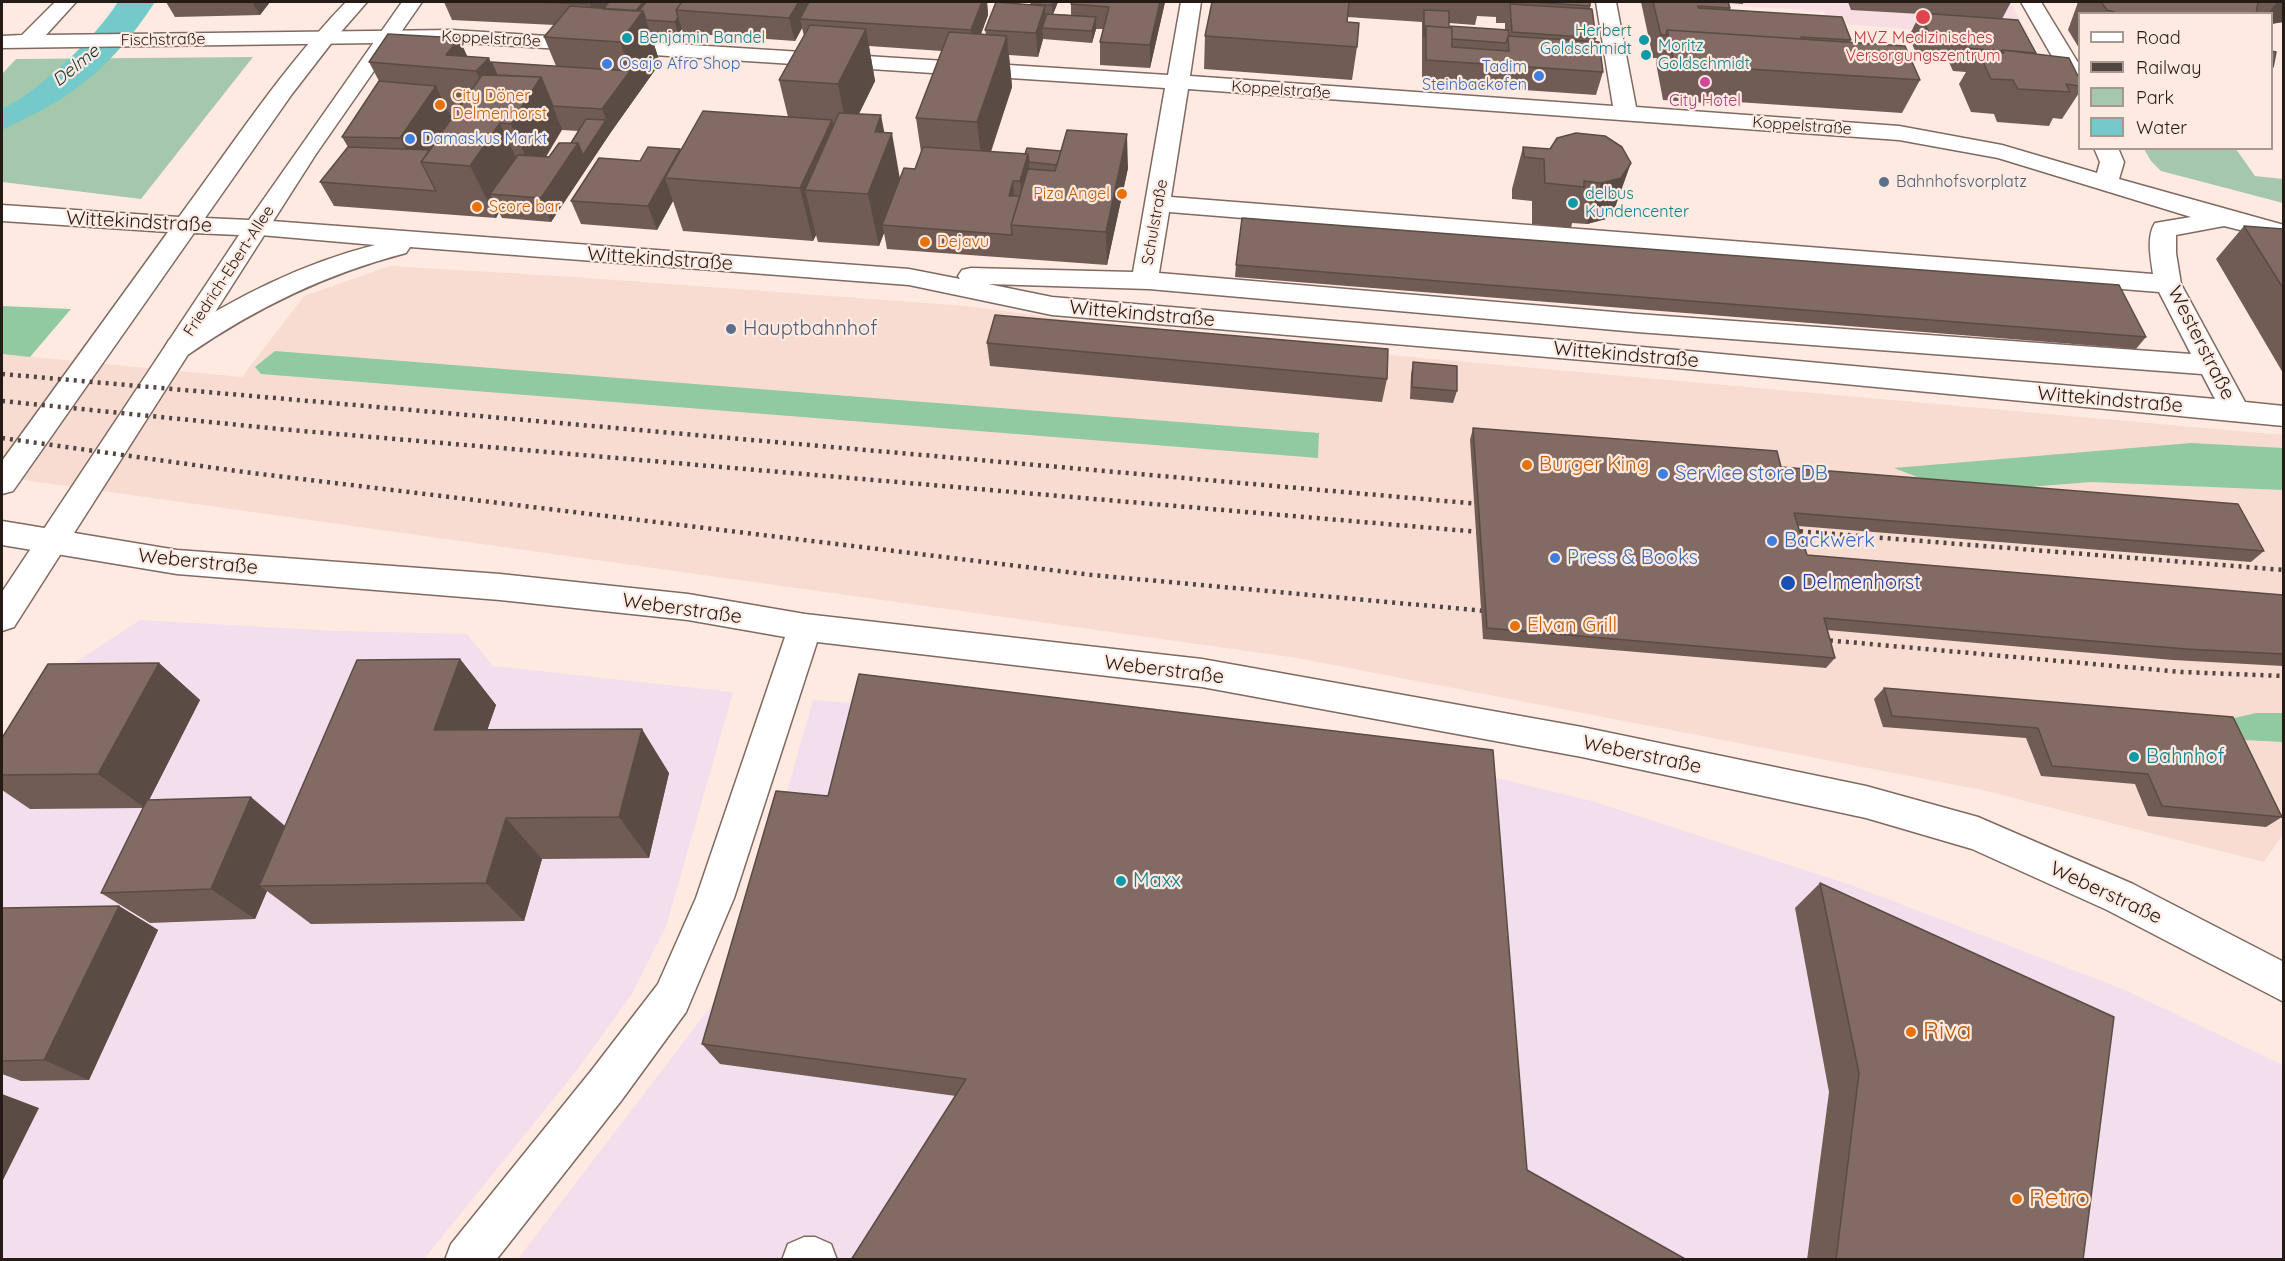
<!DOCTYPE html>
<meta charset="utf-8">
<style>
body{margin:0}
#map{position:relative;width:2285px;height:1261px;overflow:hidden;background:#ffeae2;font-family:Quicksand,sans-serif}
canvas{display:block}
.frame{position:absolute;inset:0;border:3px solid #241b17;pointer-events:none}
.legend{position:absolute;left:2078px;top:12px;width:195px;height:138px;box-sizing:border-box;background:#ffeae2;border:2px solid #a79791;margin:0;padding:8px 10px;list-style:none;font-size:18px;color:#241b17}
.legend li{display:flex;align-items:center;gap:12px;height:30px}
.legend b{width:30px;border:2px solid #a79791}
</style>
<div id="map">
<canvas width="2285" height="1261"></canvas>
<div class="frame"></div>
<ul class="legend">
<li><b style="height:8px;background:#fff"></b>Road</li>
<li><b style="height:8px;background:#524641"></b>Railway</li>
<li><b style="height:16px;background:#a5c8ad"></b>Park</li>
<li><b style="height:16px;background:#74caca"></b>Water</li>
</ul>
</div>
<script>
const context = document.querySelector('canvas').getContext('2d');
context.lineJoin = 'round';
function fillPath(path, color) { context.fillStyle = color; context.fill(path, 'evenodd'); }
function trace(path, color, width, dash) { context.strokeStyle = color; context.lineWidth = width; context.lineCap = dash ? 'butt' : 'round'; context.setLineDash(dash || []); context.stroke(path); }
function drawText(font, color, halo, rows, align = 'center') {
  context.font = font + ' Quicksand,sans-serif'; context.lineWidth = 4.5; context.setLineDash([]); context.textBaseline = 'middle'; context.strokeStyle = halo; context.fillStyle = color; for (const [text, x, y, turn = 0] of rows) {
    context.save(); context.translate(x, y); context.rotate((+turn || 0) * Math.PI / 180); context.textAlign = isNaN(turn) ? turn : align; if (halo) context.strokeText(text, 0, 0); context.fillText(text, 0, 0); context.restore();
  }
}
fillPath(new Path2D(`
 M140 620 340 631 467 634 493 666 733 692 666 927 632 994 577 1070 424 1259H2V770L65 669Z
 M813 700 1189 728 1476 773 1592 801 1851 885 2125 990 2283 1065V1259L517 1260 734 976Z`), '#f2deed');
fillPath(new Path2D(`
 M390 266 575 277 967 306 1222 340 2283 435V834L2264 862 1982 790 1297 658 2 477V354L242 377 304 296Z`), '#f8dcd2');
fillPath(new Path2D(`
 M1674 2H2010L2030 38 1829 23 1824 11Z`), '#f8dde2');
fillPath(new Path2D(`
 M253 57 141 199 2 182V74L16 59Z
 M2144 149H2236L2255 176 2283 179V203L2161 171 2151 161Z`), '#a5c8ad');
fillPath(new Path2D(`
 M2 306 71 309 30 357 2 354Z
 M275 351 1319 433 1318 458 261 374 255 367Z
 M2191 443 2283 448V490L2091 482 2003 489 1925 480 1894 468Z
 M2256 713H2283V742L2243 740 2230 719Z`), '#91caa0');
fillPath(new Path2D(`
 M118 2H155C132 38 103 71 67 95 47 109 23 119 2 130V109C41 90 94 39 118 2Z`), '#74caca');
const minor = new Path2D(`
 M55 2H76L46 35 452 30 1168 75 1181 2H1201L1190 76 1613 106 1596 2H1616L1636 107 1899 126 2002 145 2097 173 2100 162 2094 148H2118L2124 162 2119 179 2284 225V241L2224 226 2176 235V253L2181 284 2245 402 2284 406V426L1677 368 1052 315 909 285 410 247 406 253C326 274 257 307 189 354L179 356 169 354 165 347 169 340C234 298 300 264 375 245L249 234 245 228 249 222 258 220 909 269 960 279 958 276 962 270 971 268 1133 272 1165 88 452 42 2 48V36L22 35ZM1188 89 1899 140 1998 158 2191 217 2155 223C2146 237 2151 259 2153 274L1171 197ZM1169 212 2159 292 2191 354 1637 314 1159 273ZM988 284 1149 289 1637 332 2202 374 2215 399 1677 350 1052 297Z
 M2021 2H2041L2080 66V93L2072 91 2069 86Z
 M2 521 177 550 500 574 688 594 805 614 1202 659 1582 727 1866 786 1978 817 2133 884 2284 962V1002L2107 910 1972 849 1866 818 1582 757 1202 687 817 642 734 898 686 1012 621 1101 496 1260H445L451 1244 591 1071 658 984 696 898 785 637 688 620 500 600 177 574 2 545Z
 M804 1237H815L831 1244 837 1260H782L788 1244Z`);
const major = new Path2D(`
 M346 2H367L333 41 292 94 205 218 249 220 402 2H422L316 154 14 627 2 631V592L239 235 194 233 13 491 2 494V461L168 232 2 221V205L179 217C233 144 283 67 346 2Z`);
trace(minor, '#7f6960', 3);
trace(major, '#7f6960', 3);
fillPath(minor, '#fff');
fillPath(major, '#fff');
trace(new Path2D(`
 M2 374 1491 505
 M2 401 279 429 1491 533
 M2 438 244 472 1092 575 1497 612
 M1784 530 2284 570
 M1814 639 2182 672 2284 676`), '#524641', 4.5, [3, 5]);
fillPath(new Path2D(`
 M166 2H270L260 15 175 17Z
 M444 2H987L988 15 981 34H986L985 30 1031 5 1058 2 1053 14 1071 15V4L1072 2H1165L1150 68 1100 65V42L1103 29H1096L1092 43 1043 39 1038 57 1009 55 1012 87 991 152 1128 168 1107 265 887 249 884 233 879 246 818 242 816 235 813 241 683 231 673 201 657 230 581 224 571 201 640 161 681 150 788 117 779 80 804 36 802 28 795 41 683 33 682 29 678 34 650 32 660 63 611 132 551 222 502 218 499 212 496 218 334 206 320 182 348 147 342 137 379 81 369 62 467 56 491 62 556 66 544 37 555 25 452 20ZM869 46 942 51 916 118 921 152 915 169 900 179 885 133 859 114 875 81ZM562 130 579 131 571 143 549 157H546Z
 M1212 2H1590V9L1596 38 1595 42 1603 72 1596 95 1422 83V22L1347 17V22L1357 47 1352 80 1204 69 1205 36ZM1477 16 1496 17V23H1505V30L1449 26V23L1475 25Z
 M1641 2H1743V4L1729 3 1730 8V10L1851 40 1850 42 1920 80 1902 113 1722 101 1720 104 1663 100 1656 63 1657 58H1653Z
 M1848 2H2011L2002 19 2035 54 2079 78V93L2062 119 2053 118 2049 126 1997 122 1994 114 1971 112 1959 84 1966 72 1953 71 1947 58 1917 56 1909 36 1920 14 1851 10Z
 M2078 2H2283V22L2271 24V14H2079V48L2068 30Z
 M1576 133 1616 205 1606 219 1587 224 1572 223 1571 228 1532 224V201L1512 199V189L1523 147 1550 149Z
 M2244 226 2283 229V373L2216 259Z
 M1236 265 2146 337 2136 349 1235 277Z
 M987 343 1387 379 1382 402 990 366Z
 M1413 362 1457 391 1453 403 1410 399 1411 374Z
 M1473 428 1781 467 2264 551 2251 562 1798 526 1807 555 2283 595V666L2173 660 1827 630 1835 658 1826 668 1483 639 1470 440Z
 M460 659 496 705 487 730 669 773 649 858 542 859 524 921 311 924 267 891 255 919 150 923 101 893 143 808 30 809 2 790V738L159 663 200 700 149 800 285 826Z
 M1884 688 2233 717 2282 817 2266 827 2148 816 2135 784 2041 776 2026 738 1883 727 1874 699Z
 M1493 750 956 1096 720 1064 702 1044 828 796Z
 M1820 883 2083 1260H1807L1829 1092 1795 908Z
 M119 906 158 930 89 1080 21 1081 2 1074V908Z`), '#705c54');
fillPath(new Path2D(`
 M252 2H270L260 15Z
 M592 2H615L598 27 590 4Z
 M643 2H655L645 17 660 63 611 132 602 109 630 71 620 42 630 20Z
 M799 2H811L800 19 802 28 795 41 789 18Z
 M982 2H987L988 15 974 53 971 30Z
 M1053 2H1058L1052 17V5Z
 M1160 2H1165L1150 68V45Z
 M2277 2H2283V22L2271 24V14H2268Z
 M1045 6 1046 28H1042L1043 39 1038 57 1036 33Z
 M678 17 682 29 678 34 675 22Z
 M1096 17V29L1092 43V31Z
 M866 29 875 81 848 136 838 84Z
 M1007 36 1012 87 983 174 977 122Z
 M459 38 474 71 446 55Z
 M489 58 509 104 489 100 476 71Z
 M541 77 562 129 534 176 511 124Z
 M436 86 452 119 421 162 418 172 400 138Z
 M881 115 887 146 892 133 901 185 882 225 884 233 879 246 868 194 875 132Z
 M606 120 611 132 551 222 541 198 578 143Z
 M832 120 844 172 805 190 816 235 813 241 800 188Z
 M500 123 524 175 490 194 499 212 496 218 470 166Z
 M1127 134 1128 168 1107 265 1106 232Z
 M680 149 688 173 665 178 673 201 657 230 648 206Z
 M1028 154 1030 178 1022 201 1020 181Z
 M1631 163 1616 205 1606 219 1587 224 1601 183Z
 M1013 181 1015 205 1009 196Z
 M460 659 496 705 472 774 434 730Z
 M159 663 200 700 145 808 98 774Z
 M642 729 669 773 649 858 619 817Z
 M251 797 291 831 259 886 267 891 255 919 211 889Z
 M506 818 542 859 524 921 486 883Z
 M119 906 158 930 89 1080 44 1060Z
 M2 1094 39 1108 2 1182Z`), '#5b4b45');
const building = new Path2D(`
 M534 2H592L590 4Z
 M609 2H643L636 11 603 9Z
 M646 2H682L676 10 678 17 675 22 646 20 643 11H639Z
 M682 2H799L789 18 676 10Z
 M809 2H982L971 30 800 19Z
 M996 2 1045 6 1036 33 985 30Z
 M1032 2H1053L1052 5 1031 4Z
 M1072 2H1160L1150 45 1100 42 1109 7 1071 4Z
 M1212 2H1349L1347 22 1359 23 1357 47 1205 36Z
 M1529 2H1590V6Z
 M1653 2H1728L1730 8 1698 6V8L1842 17 1851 40 1801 37 1802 39 1667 30 1666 35H1661Z
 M2101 2H2258L2256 14H2121L2107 10Z
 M1510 4 1592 9 1596 38 1512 32Z
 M570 6 643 11 620 42 544 37Z
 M1424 10 1449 11V26L1508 30 1509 36H1508L1506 43 1452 39V28L1426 26 1424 37Z
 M1920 13 2018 20 2036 53 2002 50 2003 51 1966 48 1960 35 1929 33Z
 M1047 14 1096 17 1092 31 1042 28Z
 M810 25 866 29 838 84 779 80Z
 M1426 26 1452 28V47L1509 51 1508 36 1599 42 1603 72 1426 60Z
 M1667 30 1905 46 1920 80 1733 68 1734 71 1675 67Z
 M949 32 1007 36 977 122 916 118Z
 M388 34 459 38 446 55 489 58 476 71 369 62Z
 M2002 50 2069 58 2079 78V86L2066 84 2070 92 2018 89 2013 80 1991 79 1978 51 2004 53Z
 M2271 51 2276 52 2273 67 2271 66Z
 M491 62 630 71 602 109 553 106 541 77 497 75Z
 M482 75 541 77 511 124 500 123 470 166 421 162Z
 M379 81 436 86 400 138 342 137Z
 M703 111 832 120 800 188 665 178Z
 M839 113 881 115 875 132 892 133 868 194 805 190Z
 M586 119 606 120 583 155 578 143H571Z
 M447 124 430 150H427Z
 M1067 130 1127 134 1106 232 1011 225 1028 169 1055 171Z
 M1576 133 1605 136 1622 147 1631 163 1621 178 1601 183 1584 181V187L1545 183 1544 159 1524 157 1523 147 1550 149 1557 138Z
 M559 143H578L541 198 490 194 518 155 549 157Z
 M348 147 430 150 421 162 436 191 320 182Z
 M648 147 680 149 648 206 571 201 599 158 640 161Z
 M923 147 1028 154 1020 181H1013L1009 196H1020L1011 225 1012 235 882 225 904 168 915 169Z
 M1027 148 1061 151 1057 165 1029 162 1028 154H1025Z
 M1242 218 2119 285 2146 337 1236 265Z
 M2244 226 2283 229V288Z
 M995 315 1388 349 1387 379 987 343Z
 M1413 362 1457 366V391L1412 387Z
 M1473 428 1777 451 1781 467 2238 504 2264 551 1794 513 1807 555 2283 595V654L2186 649 1824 618 1835 658 1487 628Z
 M460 659 434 730 642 729 619 817 506 818 486 883 259 886 357 660Z
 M159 663 98 774 2 775V738L48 664Z
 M859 674 1493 750 1527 1170 1687 1260H851L966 1079 702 1044 776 791 828 796Z
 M1884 688 2233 717 2282 817 2162 806 2148 774 2052 766 2038 728 1892 716Z
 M251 797 211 889 101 893 147 800Z
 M1820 883 2114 1017 2083 1260H1836L1859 1073Z
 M119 906 44 1060 2 1061V908Z`);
fillPath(building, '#826b62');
trace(building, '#5b4b45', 1.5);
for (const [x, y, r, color] of [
 [1923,17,8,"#e0444e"],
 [627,38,6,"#0f9aa8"],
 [1644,40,6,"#0f9aa8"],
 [1646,55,6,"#0f9aa8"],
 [607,64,6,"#3f7fe0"],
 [1539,76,6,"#3f7fe0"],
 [1705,82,6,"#d1479c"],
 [440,105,6,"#e8710a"],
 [410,139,6,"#3f7fe0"],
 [1884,182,6,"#5c6f8a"],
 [1122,194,6,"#e8710a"],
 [1573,203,6,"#0f9aa8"],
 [477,207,6,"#e8710a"],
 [925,242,6,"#e8710a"],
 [731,329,6,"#5c6f8a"],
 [1527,465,6,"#e8710a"],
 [1663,474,6,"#3f7fe0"],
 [1772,541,6,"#3f7fe0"],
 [1555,558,6,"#3f7fe0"],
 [1788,583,8,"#1a4fb4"],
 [1515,626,6,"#e8710a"],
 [2134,757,6,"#0f9aa8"],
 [1121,881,6,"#0f9aa8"],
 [1911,1032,6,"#e8710a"],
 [2017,1199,6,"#e8710a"]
]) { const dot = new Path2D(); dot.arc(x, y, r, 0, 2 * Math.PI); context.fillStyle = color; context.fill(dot); trace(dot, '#ffeae2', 2); }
drawText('16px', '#0d838f', '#ffeae2', [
 ["Herbert",1632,31,"right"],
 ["Goldschmidt",1632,49,"right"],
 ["Benjamin Bandel",639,38],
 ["Moritz",1658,46],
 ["Goldschmidt",1658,64],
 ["delbus",1585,194],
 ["Kundencenter",1585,212]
], 'left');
drawText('16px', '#be3a42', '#ffeae2', [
 ["MVZ Medizinisches",1923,38],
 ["Versorgungszentrum",1923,56]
]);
drawText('16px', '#241b17', '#ffeae2', [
 ["Koppelstraße",491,39,3],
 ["Fischstraße",163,40,-1],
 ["Koppelstraße",1281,90,4],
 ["Koppelstraße",1802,126,4],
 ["Schulstraße",1155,222,-80],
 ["Friedrich-Ebert-Allee",229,271,-57]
]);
drawText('16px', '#366cbe', '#ffeae2', [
 ["Osajo Afro Shop",619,64],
 ["Tadim",1527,67,"right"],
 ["Steinbackofen",1527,85,"right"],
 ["Damaskus Markt",422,139]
], 'left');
drawText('16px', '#c56008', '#ffeae2', [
 ["City Döner",452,96],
 ["Delmenhorst",452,114],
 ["Piza Angel",1110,194,"right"],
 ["Score bar",489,207],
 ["Dejavu",937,242]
], 'left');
drawText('16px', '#b23c85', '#ffeae2', [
 ["City Hotel",1705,101]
]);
drawText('16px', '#4e5e75', '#ffeae2', [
 ["Bahnhofsvorplatz",1896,182]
], 'left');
drawText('italic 18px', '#0e3838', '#ffeae2', [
 ["Delme",76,66,-39]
]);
drawText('20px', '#241b17', '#ffeae2', [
 ["Wittekindstraße",139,222,3],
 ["Wittekindstraße",660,259,4],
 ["Wittekindstraße",1142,314,5],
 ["Westerstraße",2201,343,63],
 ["Wittekindstraße",1626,355,5],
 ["Wittekindstraße",2110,400,5],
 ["Weberstraße",198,562,6],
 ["Weberstraße",682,609,8],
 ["Weberstraße",1164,670,7],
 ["Weberstraße",1642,755,12],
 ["Weberstraße",2106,893,25]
]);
drawText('20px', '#4e5e75', '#ffeae2', [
 ["Hauptbahnhof",743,329]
], 'left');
drawText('20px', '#c56008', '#ffeae2', [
 ["Burger King",1539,465],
 ["Elvan Grill",1527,626]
], 'left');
drawText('20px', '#366cbe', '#ffeae2', [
 ["Service store DB",1675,474],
 ["Backwerk",1784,541],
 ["Press & Books",1567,558]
], 'left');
drawText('20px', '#164399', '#ffeae2', [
 ["Delmenhorst",1802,583]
], 'left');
drawText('20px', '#0d838f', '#ffeae2', [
 ["Bahnhof",2146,757],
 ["Maxx",1133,881]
], 'left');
drawText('24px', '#c56008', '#ffeae2', [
 ["Riva",1923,1032],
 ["Retro",2029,1199]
], 'left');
</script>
